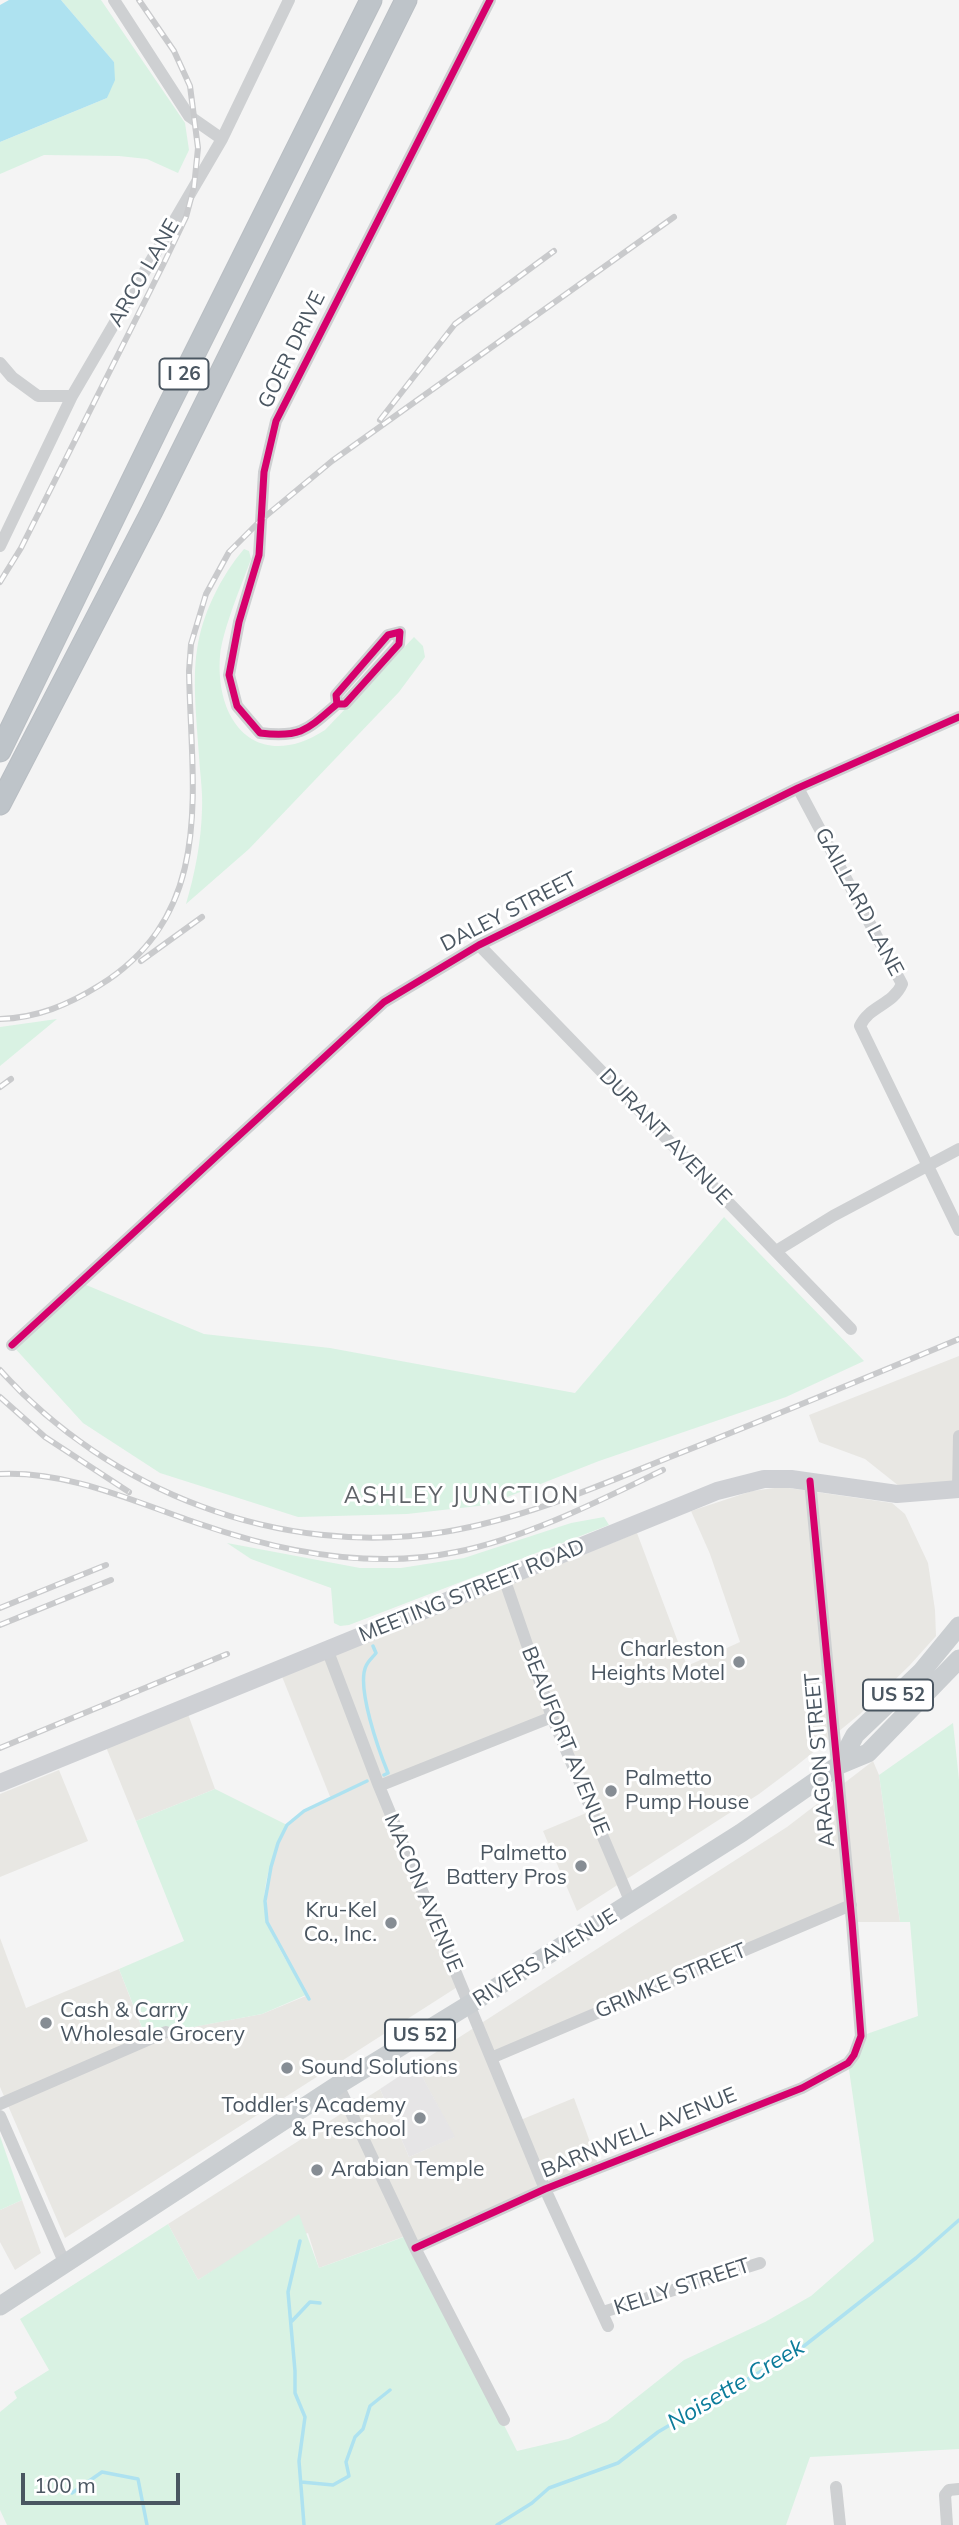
<!DOCTYPE html>
<style>
body{margin:0}
#map{position:relative;width:959px;height:2525px;overflow:hidden;background:#f4f4f4;font-family:Mulish,sans-serif}
canvas{display:block}
.scale{position:absolute;left:21px;top:2473px;width:159px;height:32px;box-sizing:border-box;border:4px solid #4a5661;border-top:0;padding-left:9px;font-size:21px;line-height:24px;white-space:nowrap;color:#4a5661;-webkit-text-stroke:5px #fff;paint-order:stroke}
</style>
<div id="map">
<canvas width="959" height="2525"></canvas>
<div class="scale">100 m</div>
</div>
<script>
const context = document.querySelector('canvas').getContext('2d');
context.lineJoin = 'round';
function fillPath(path, color) { context.fillStyle = color; context.fill(path, 'evenodd'); }
function trace(path, color, width, dash) { context.strokeStyle = color; context.lineWidth = width; context.lineCap = dash ? 'butt' : 'round'; context.setLineDash(dash || []); context.stroke(path); }
function drawText(font, color, halo, rows, align = 'center') {
  context.font = font + ' Mulish,sans-serif'; context.lineWidth = 6; context.setLineDash([]); context.textBaseline = 'middle'; context.strokeStyle = halo; context.fillStyle = color; for (const [text, x, y, turn = 0] of rows) {
    context.save(); context.translate(x, y); context.rotate((+turn || 0) * Math.PI / 180); context.textAlign = isNaN(turn) ? turn : align; if (halo) context.strokeText(text, 0, 0); context.fillText(text, 0, 0); context.restore();
  }
}
fillPath(new Path2D(`
 M959 1356V1489L909 1494 865 1459 819 1442 809 1415Z
 M782 1487 892 1503 905 1514 928 1563 935 1610 936 1636 910 1665 860 1714 795 1767 759 1794 577 1911 543 1831 591 1811 552 1717 379 1786 462 1984 65 2238 0 2087V1938L26 2008 119 1969 147 2041 166 2032 262 2014 306 1996 267 1922V1889L278 1843 287 1825 304 1811 331 1799 281 1674 637 1533 687 1666 740 1642 710 1554 691 1511 752 1491Z
 M188 1714 215 1789 136 1821 106 1747Z
 M873 1761 879 1775 900 1922H852L851 1906 492 2058 518 2121 574 2098 599 2167 415 2248 408 2235 319 2268 308 2233 236 2257 198 2280 168 2224 380 2089 409 2157 454 2137 416 2065 787 1827Z
 M59 1770 88 1841 0 1877V1794Z
 M22 2200 41 2253 15 2270 0 2242V2210Z`), '#e8e7e3');
fillPath(new Path2D(`
 M416 2065 455 2137 409 2157 380 2089Z`), '#e6e5e6');
fillPath(new Path2D(`
 M61 0H101L185 123 189 150 178 173 147 159 119 156 44 155 0 174V142L107 98 114 62Z
 M244 549 249 551 251 559C241 587 223 628 220 656 215 726 260 772 325 730L414 637 423 646 425 657 399 692 249 849 186 904C195 873 201 843 202 810 203 792 200 774 199 756 197 725 192 680 197 650 202 614 221 576 244 549Z
 M57 1019 0 1066V1027Z
 M724 1217 864 1361 786 1397 599 1461 487 1505 407 1514 298 1517 160 1473 83 1423 12 1345 79 1282 204 1334 330 1348 575 1393Z
 M604 1517 609 1525 349 1625 340 1626 334 1623 331 1588 251 1559 227 1543 360 1568H401L464 1558 571 1523Z
 M953 1723 959 1780V2449L810 2457 786 2525H7L0 2510V2412L17 2398 14 2392 49 2370 20 2319 168 2224 198 2280 299 2214 319 2268 409 2235 517 2451 568 2439 607 2421 684 2360 765 2322 811 2296 874 2241 848 2063 861 2036 918 2016 910 1922H900L879 1775Z
 M215 1789 287 1825C273 1852 257 1894 268 1924 276 1946 295 1974 306 1995L262 2014 167 2032 147 2040 119 1969 184 1941 136 1821Z
 M0 2136 22 2200 0 2210Z`), '#d9f2e3');
fillPath(new Path2D(`
 M9 0H61L114 62 115 80 107 98 0 142V5Z`), '#aee2f0');
trace(new Path2D(`
 M373 1646 376 1653C373 1657 368 1661 366 1666 356 1687 379 1751 388 1773L384 1775
 M309 1999 267 1922 265 1901 271 1867 278 1843 287 1825 304 1811 367 1781
 M300 2241 288 2292 295 2371V2393L305 2417 299 2461 304 2525
 M292 2321 310 2302 320 2303
 M301 2482 333 2485 349 2476 346 2462 355 2437 363 2429 370 2406 390 2390
 M72 2493 102 2472 138 2479 147 2525
 M497 2525 532 2503 549 2488 618 2463 658 2432 804 2346 916 2258 959 2220`), '#aee2f0', 3.5);
const highway = new Path2D(`
 M0 751 163 417 371 0
 M0 804 152 511 406 0`);
trace(highway, '#b9bec3', 23);
trace(new Path2D(`
 M114 0 189 116 222 139
 M0 363 12 377 38 396H72
 M0 546 72 396 222 139 289 0
 M337 704 336 695 388 635 400 632 399 644 345 704H337C307 730 301 738 260 733L237 706 229 675 239 622 259 555 264 472 276 421 490 0
 M798 788 902 984C893 1005 869 1006 860 1026L959 1230
 M479 945 851 1329
 M776 1251 833 1216 959 1149
 M12 1345 384 1002 479 945 798 788 959 717
 M958 1489 959 1436
 M504 1578 552 1717 631 1903
 M327 1649 379 1786 545 2189 608 2326
 M379 1786 552 1717
 M491 2058 851 1905
 M338 2085 415 2248 504 2420
 M0 2104 166 2032
 M0 2116 65 2264
 M415 2248 545 2189 802 2088 848 2063 854 2055 861 2036 852 1922 810 1481
 M603 2312 760 2263
 M836 2487 840 2525
 M947 2525 945 2495 949 2490 959 2489`), '#ced0d2', 12);
trace(new Path2D(`
 M0 1783 717 1491 764 1479H791L897 1494 959 1489`), '#ced0d4', 18);
trace(new Path2D(`
 M839 1765 855 1735 922 1671 959 1626
 M0 2306 338 2085 470 2004 741 1833 839 1765 868 1753 959 1659`), '#caced1', 19);
trace(highway, '#bec4c9', 21);
const rail = new Path2D(`
 M380 420 455 324 554 251
 M0 582 21 548 163 265 186 217 194 187 198 148 190 86 174 51 139 0
 M141 961 202 917
 M0 1019C37 1018 68 1005 100 985 217 912 191 789 189 671L191 644 206 594 229 552 261 520 332 461 674 217
 M0 1087 11 1079
 M0 1370C110 1492 280 1558 444 1532 523 1519 596 1487 670 1457 767 1419 863 1379 959 1339
 M0 1397 45 1437 129 1492
 M0 1474C71 1471 134 1502 200 1524 281 1552 370 1570 456 1552 526 1538 599 1501 663 1470
 M0 1608 106 1565
 M0 1625 111 1580
 M0 1748 227 1654`);
trace(rail, '#c9cacc', 6);
trace(rail, '#fff', 3.5, [10]);
trace(new Path2D(`
 M337 704 336 695 388 635 400 632 399 644 345 704H337C307 730 301 738 260 733L237 706 229 675 239 622 259 555 264 472 276 421 490 0
 M12 1345 384 1002 479 945 798 788 959 717
 M415 2248 545 2189 802 2088 848 2063 854 2055 861 2036 852 1922 810 1481`), '#d6006c', 7);
for (const [x, y, r, color] of [
 [739,1662,7,"#868d94"],
 [611,1791,7,"#868d94"],
 [581,1866,7,"#868d94"],
 [391,1923,7,"#868d94"],
 [46,2023,7,"#868d94"],
 [287,2068,7,"#868d94"],
 [420,2118,7,"#868d94"],
 [317,2170,7,"#868d94"]
]) { const dot = new Path2D(); dot.arc(x, y, r, 0, 2 * Math.PI); context.fillStyle = color; context.fill(dot); trace(dot, '#fff', 2.5); }
for (const [x, y, w] of [
 [184,374,49],
 [898,1695,70],
 [420,2035,70]
]) { const box = new Path2D(); box.roundRect(x - w / 2, y - 15.5, w, 31, 5); context.fillStyle = '#fff'; context.fill(box); trace(box, '#4a5661', 2); }
drawText('bold 19px', '#4a5661', null, [
 ["I 26",184,374],
 ["US 52",898,1695],
 ["US 52",420,2035]
]);
drawText('21px', '#4a5661', '#fff', [
 ["ARCO LANE",144,273,-60],
 ["GOER DRIVE",292,350,-64],
 ["GAILLARD LANE",859,902,62],
 ["DALEY STREET",509,912,-27],
 ["DURANT AVENUE",665,1137,46],
 ["MEETING STREET ROAD",472,1591,-22],
 ["BEAUFORT AVENUE",565,1741,68],
 ["ARAGON STREET",820,1760,-95],
 ["MACON AVENUE",423,1893,67],
 ["RIVERS AVENUE",545,1958,-32],
 ["GRIMKE STREET",671,1981,-23],
 ["BARNWELL AVENUE",639,2133,-22],
 ["KELLY STREET",682,2287,-18]
]);
drawText('21px', '#4a5661', '#fff', [
 ["Charleston",725,1650],
 ["Heights Motel",725,1674],
 ["Palmetto",625,1779,"left"],
 ["Pump House",625,1803,"left"],
 ["Palmetto",567,1854],
 ["Battery Pros",567,1878],
 ["Kru-Kel",377,1911],
 ["Co., Inc.",377,1935],
 ["Cash & Carry",60,2011,"left"],
 ["Wholesale Grocery",60,2035,"left"],
 ["Sound Solutions",301,2068,"left"],
 ["Toddler's Academy",406,2106],
 ["& Preschool",406,2130],
 ["Arabian Temple",331,2170,"left"]
], 'right');
context.letterSpacing = '2px';
drawText('23px', '#5f6368', '#fff', [
 ["ASHLEY JUNCTION",462,1496]
]);
context.letterSpacing = '0px';
drawText('italic 23px', '#0c7c9b', '#fff', [
 ["Noisette Creek",736,2385,-31]
]);
</script>
